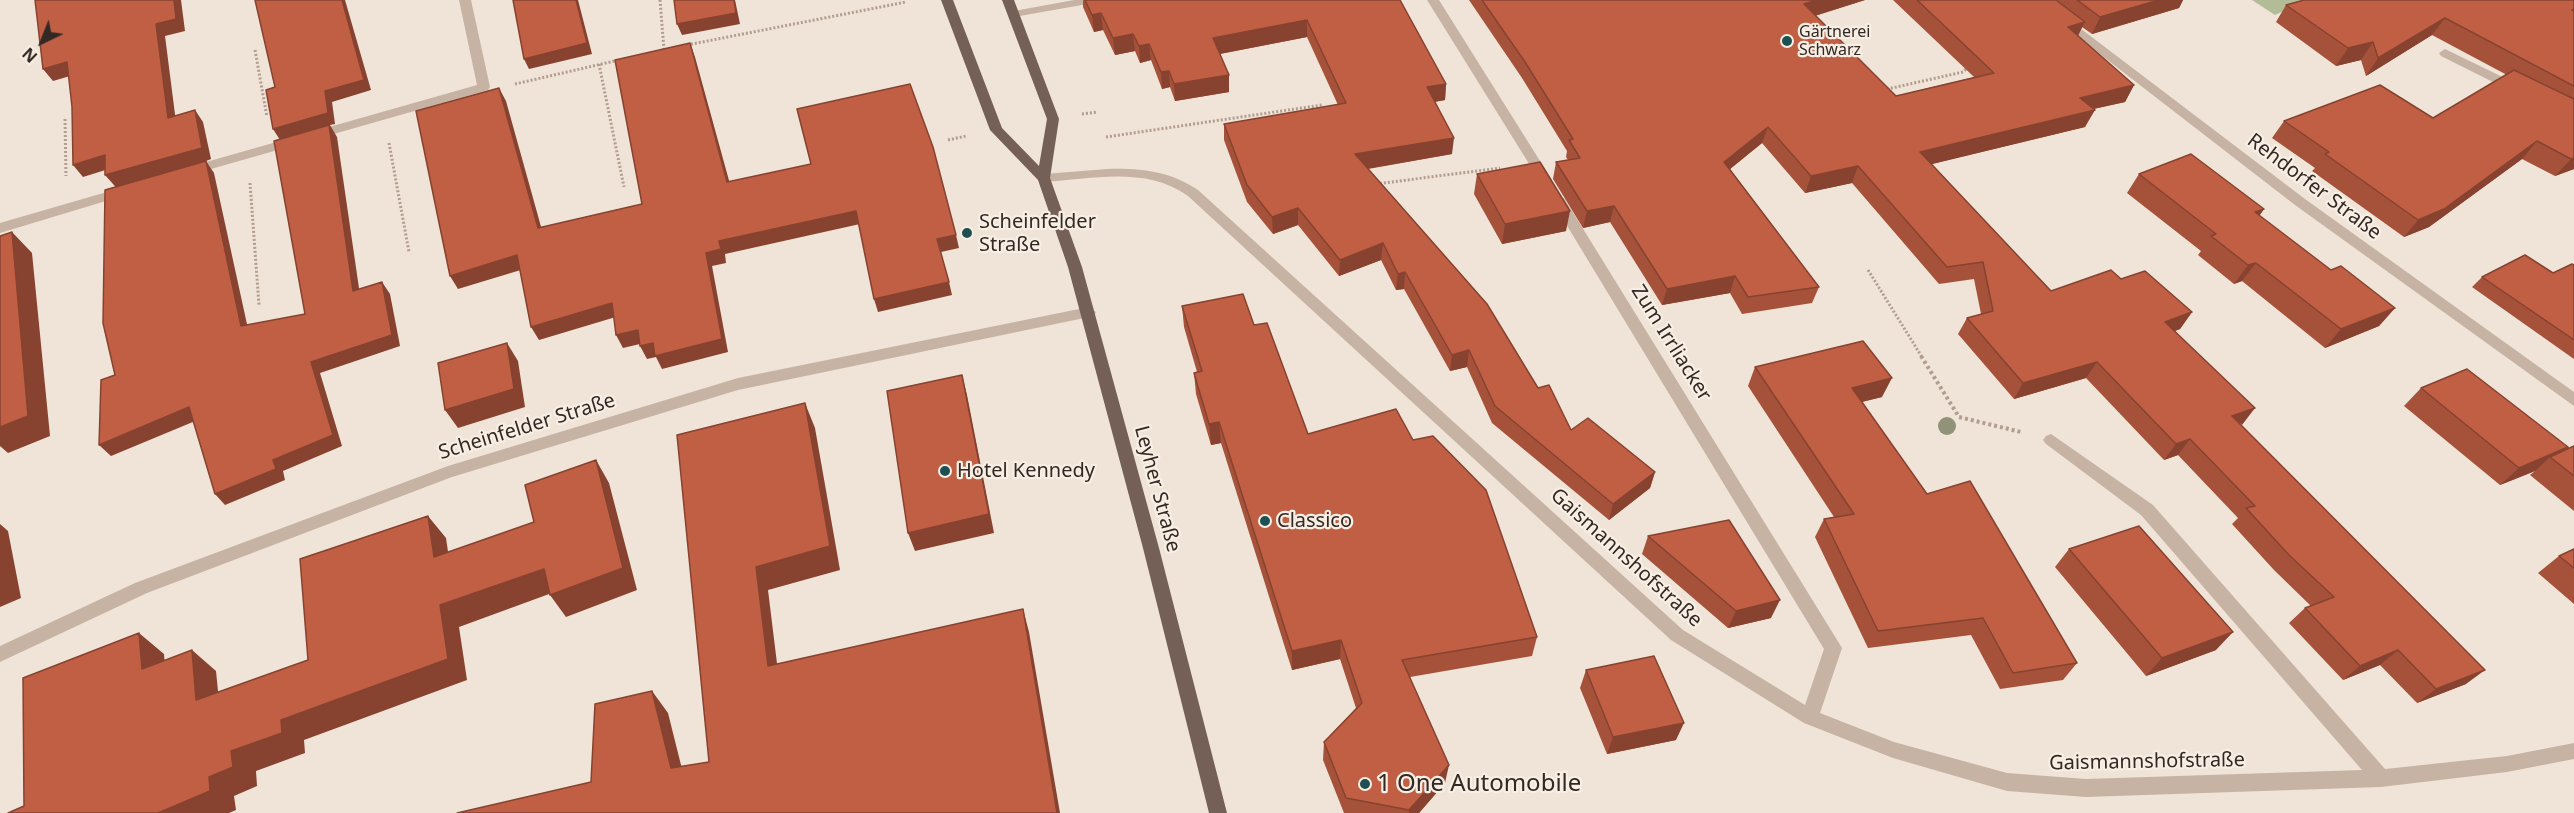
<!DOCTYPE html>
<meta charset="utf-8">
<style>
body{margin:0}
#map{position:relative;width:2574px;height:813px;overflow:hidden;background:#efe4d7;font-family:"Noto Sans",sans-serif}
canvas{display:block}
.north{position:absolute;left:12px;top:12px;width:60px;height:60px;-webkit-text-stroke:4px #f8eee3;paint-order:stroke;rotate:223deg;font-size:16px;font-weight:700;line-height:24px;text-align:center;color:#322925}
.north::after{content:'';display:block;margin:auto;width:21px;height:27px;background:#322925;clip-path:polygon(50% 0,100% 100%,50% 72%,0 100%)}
</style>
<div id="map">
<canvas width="2574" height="813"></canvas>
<div class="north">N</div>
</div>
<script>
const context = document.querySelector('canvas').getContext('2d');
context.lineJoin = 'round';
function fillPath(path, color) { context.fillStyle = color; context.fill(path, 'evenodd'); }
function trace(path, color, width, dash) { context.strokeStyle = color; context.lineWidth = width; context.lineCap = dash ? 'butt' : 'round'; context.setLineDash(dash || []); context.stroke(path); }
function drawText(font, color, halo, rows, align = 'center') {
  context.font = font + ' "Noto Sans",sans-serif'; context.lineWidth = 4.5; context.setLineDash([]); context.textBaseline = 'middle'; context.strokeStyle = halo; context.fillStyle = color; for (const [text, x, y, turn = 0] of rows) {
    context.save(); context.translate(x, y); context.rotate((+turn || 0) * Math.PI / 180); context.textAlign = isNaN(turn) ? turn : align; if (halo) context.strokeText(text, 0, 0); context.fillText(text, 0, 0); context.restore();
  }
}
fillPath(new Path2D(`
 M2252 0H2307L2275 15Z`), '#b2bd98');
trace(new Path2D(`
 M660 0 664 50
 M687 45 906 2
 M255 50 267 117
 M599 64 624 187
 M515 84 619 60
 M1883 90 1963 72 1968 67
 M1082 114 1097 112
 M65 119 66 176
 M1106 137 1322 105
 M948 140 966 136
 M389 143 409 252
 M250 183 259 305
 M1376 184 1500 168
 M1868 270 1922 357`), '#b29d8f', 3, [2, 2]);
trace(new Path2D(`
 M1921 356 1959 417 2021 432`), '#b29d8f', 4, [3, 3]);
fillPath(new Path2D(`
 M459 0H471L490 87 488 90 190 175 184 171 185 168 477 85Z
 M1074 0H1099L1093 3 1014 17 1008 14 1014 11Z
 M1427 0H1439L1552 180 1551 183H1541Z
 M2030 0H2043L2305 199 2574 392V406L2295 205Z
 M2445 49 2521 86 2523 89 2521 92H2513L2441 56 2439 53Z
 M1107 169C1140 168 1170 171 1198 190L1683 630 1805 705 1824 649 1552 201 1554 198H1564L1839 643 1842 648 1820 713 1894 742 2007 773 2086 779 2362 770 2141 515 2046 444 2043 440 2046 436 2051 434 2153 505 2385 769 2507 756 2574 743V759L2507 772 2381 787 2086 797 2007 791 1893 758 1804 723 1671 640 1188 196C1146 166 1093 179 1044 182L1038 178 1044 174Z
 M124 187 131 191 129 194 0 233V223Z
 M1089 307 1096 312 1094 316 738 390 452 477 147 593 0 662V646L135 583 448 466 738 378Z`), '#c7b3a4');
fillPath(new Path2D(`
 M941 0H953L1002 128 1039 166 1047 119 1002 0H1014L1059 119 1050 178 1082 267 1159 548 1227 813H1209L1143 548 1068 267 1038 180 990 130Z`), '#746057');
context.fillStyle = '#909378';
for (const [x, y] of [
 [1947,426]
]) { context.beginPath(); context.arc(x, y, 9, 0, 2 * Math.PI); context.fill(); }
fillPath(new Path2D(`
 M1083 0H1400L1446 84 1445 100 1435 102 1452 154 1368 169 1571 430 1655 472 1650 488 1609 520 1492 423 1467 367 1450 371 1404 289 1396 290 1381 260 1339 276 1298 225 1273 234 1247 202 1224 140V124L1338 105 1307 37 1220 54 1229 92 1175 101 1170 87 1162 89 1151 60 1140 63 1135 51 1115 55 1103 30 1094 32 1083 7Z
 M1469 0H1865L1815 16 1896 96 1974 77 1893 0H2183L2179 8 2092 34 2082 27 2078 36 2134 85 2125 102 2093 109 2085 127 1931 164 2051 291 2121 279 2192 312 2180 329 2175 331 2241 425 2466 684 2417 703 2380 665 2343 680 2289 623 2305 608 2311 606 2274 570 2232 524 2238 518 2178 455 2164 460 2086 378 2014 399 1958 334 1967 318 1981 314 1974 279 1939 284 1852 183 1805 193 1762 143 1730 169 1819 287 1812 303 1742 314 1730 293 1662 305 1610 222 1583 228 1553 179 1556 162 1568 160 1566 157 1567 151 1522 78Z
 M2574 0V169L2555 176 2522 159 2429 227 2404 237 2312 171 2315 168 2272 138 2284 121 2433 118 2507 75 2432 35 2366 76 2361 60 2336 66 2276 22 2286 5Z
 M1477 174 1566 231 1502 244 1474 194Z
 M2139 174 2264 209 2259 216 2331 270 2395 308 2379 326 2325 348 2242 281 2234 284 2198 255 2201 251 2127 193Z
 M2574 265V359L2472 287 2482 277 2553 273Z
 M1182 306 1254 325 1308 434 1413 440 1537 637 1532 656 1410 677 1445 783 1419 813H1344L1323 760 1324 742 1356 708 1340 659 1292 670 1221 443 1211 445 1196 394 1194 373 1197 372 1184 327Z
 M1755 367 1882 397 1862 402 1927 494 2077 663 2063 680 2000 689 1971 635 1868 648 1815 537 1824 519 1834 517 1748 386Z
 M2421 388 2568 447 2565 450 2574 446V511L2530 475 2535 471 2500 485 2404 406Z
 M1648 536 1771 618 1728 628 1642 554Z
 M2069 549 2216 650 2146 676 2055 567Z
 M2574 549V604L2538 573 2559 556Z
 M1586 670 1676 740 1607 754 1580 688Z`), '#a6523a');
fillPath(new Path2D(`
 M174 0H181L185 31 165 36 177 130 168 118 156 24Z
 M342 0H345L371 90 332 102 335 124 330 125 337 137 361 302 353 291 280 140 273 129 325 91Z
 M576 0H578L592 54 529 69 524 59Z
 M734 0H735L740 24 682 35 677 24Z
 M1817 0H1865L1798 21 1804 4Z
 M2159 0H2183L2179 8 2092 34 2100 17Z
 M1101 13 1103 30 1094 32 1092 15Z
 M2445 18 2432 35 2366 76 2378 58Z
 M1307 20V37L1214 55 1213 38Z
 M2085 22 2076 39 2068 27Z
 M1133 34 1135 51 1115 55 1113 38Z
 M2373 42 2361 60 2336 66 2348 48Z
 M690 43 695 57 733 195 727 182Z
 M1149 44 1151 60 1140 63 1139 46Z
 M67 62 77 74 53 81 43 69Z
 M1169 71 1170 87 1162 89 1161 72Z
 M1229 75V92L1175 101 1174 84Z
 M1446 84 1445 100 1426 103 1427 87Z
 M2134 85 2125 102 2071 114 2080 98Z
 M499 88 506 101 545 241 538 228Z
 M195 110 203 122 211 159 206 161 214 173 250 338 105 175Z
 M2095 110 2085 127 1912 169 1920 152Z
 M1768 127 1762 143 1719 178 1724 162Z
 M1454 138 1452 154 1354 171 1355 154Z
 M2537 141 2522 159 2429 227 2404 237 2418 220Z
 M105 155 115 167 83 177 73 165Z
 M2574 158V169L2555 176 2571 159Z
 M1858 166 1852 183 1805 193 1811 176Z
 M1614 206 1610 222 1583 228 1587 211Z
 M1298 208V225L1273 234 1272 217Z
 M2264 209 2251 228 2255 212Z
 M856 211 860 224 725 254 726 263 712 266 728 352 662 369 656 357 647 359 640 346 653 343 706 253 719 241Z
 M1570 211 1566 231 1502 244 1505 224Z
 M12 232 32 253 50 436 8 453 0 446V427Z
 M956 235 959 248 941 252 937 239Z
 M1383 243 1381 260 1339 276 1340 260Z
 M517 255 524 269 458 289 450 276Z
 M2256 263 2242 281 2234 284 2248 265Z
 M1405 272 1404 289 1396 290 1398 274Z
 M1735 276 1730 293 1662 305 1667 289Z
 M382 282 390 294 400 346 320 373 342 446 283 471 285 480 225 505 215 494 273 460 311 362Z
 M949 282 952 295 878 312 874 299Z
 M612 303 619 316 539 340 531 327Z
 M2395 308 2379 326 2325 348 2341 329Z
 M2192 312 2180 329 2154 338 2165 322Z
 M638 330 644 343 623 348 616 335Z
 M507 343 518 361 525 407 458 428 445 410Z
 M1469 350 1467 367 1450 371 1452 355Z
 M2097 362 2086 378 2014 399 2023 383Z
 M962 375 967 395 994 533 915 551 908 533Z
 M1892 378 1882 397 1844 406 1852 388Z
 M805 403 815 428 840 570 768 590 780 688 768 666 756 567Z
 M189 407 200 419 111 456 99 445Z
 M2255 408 2242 425 2232 416Z
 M1219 422 1221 443 1211 445 1209 424Z
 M2190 439 2178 455 2164 460 2176 444Z
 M2568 447 2554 460 2550 457 2535 471 2500 485 2519 468Z
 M596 460 609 483 637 590 566 617 550 595Z
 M1655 472 1650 488 1609 520 1613 504Z
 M428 516 446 538 452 579 434 557Z
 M0 524 8 531 21 598 0 607Z
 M544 569 560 590 459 627 467 680 304 740 305 753 256 771 257 786 234 796 236 810 229 813H158L209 777 231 751 281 720 440 605Z
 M1780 600 1771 618 1728 628 1736 611Z
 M1023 609 1029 632 1060 813H1057Z
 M2233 632 2216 650 2146 676 2162 658Z
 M139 633 164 654 167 690 142 669Z
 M1341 640 1340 659 1292 670V651Z
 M192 650 216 671 221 721 196 700Z
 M2398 650 2380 665 2343 680 2360 666Z
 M2485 670 2466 684 2417 703 2436 689Z
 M652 691 668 713 687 789 671 768Z
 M1684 723 1676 740 1607 754 1613 737Z
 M1449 765 1445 783 1419 813H1409V810Z`), '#874230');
const building = new Path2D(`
 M35 0H174L176 19 156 24 168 118 195 110 202 148 105 175V155L73 165 72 107 67 62 43 69Z
 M255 0H342L364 80 325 91 328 113 273 129 266 90 275 87Z
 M513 0H576L587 43 524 59Z
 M674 0H734L736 13 677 24Z
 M1085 0H1400L1446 84 1427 87 1454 138 1355 154 1487 304 1538 388 1549 385 1571 430 1588 418 1655 472 1613 504 1495 406 1469 350 1452 355 1405 272 1398 274 1383 243 1340 260 1298 208 1272 217 1247 185 1224 124 1346 103 1307 20 1213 38 1229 75 1174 84 1169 71 1161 72 1149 44 1139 46 1133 34 1113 38 1101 13 1092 15Z
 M1482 0H1817L1804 4 1896 96 1994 73 1917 0H2056L2085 22 2068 27 2134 85 2080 98 2095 110 1920 152 2051 291 2111 270 2121 279 2145 271 2192 312 2165 322 2255 408 2232 416 2485 670 2436 689 2398 650 2360 666 2305 608 2334 597 2289 555 2246 508 2255 506 2190 439 2176 444 2097 362 2023 383 1967 318 1993 311 1983 262 1947 267 1858 166 1811 176 1768 127 1724 162 1819 287 1748 297 1735 276 1667 289 1614 206 1587 211 1556 162 1580 158 1569 140 1573 139 1525 62Z
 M2077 0H2159L2100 17Z
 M2304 0H2574V9L2572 10 2574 11V86L2445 18 2378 58 2373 42 2348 48 2286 5Z
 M690 43 727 182 811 164 797 109 910 84 933 147 956 235 937 239 949 282 874 299 856 211 719 241 721 249 706 253 722 339 655 356 653 343 640 346 638 330 616 335 612 303 531 327 517 255 450 276 416 111 499 88 538 228 642 204 615 60Z
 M2514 70 2574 99V158L2571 159 2537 141 2444 209 2418 220 2325 154 2329 152 2284 121 2380 85 2433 118Z
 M329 125 353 291 382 282 392 335 311 362 333 435 273 460 276 469 215 494 189 407 99 445 101 380 115 375 103 323 105 190 206 161 241 326 305 314 274 141Z
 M2191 154 2264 209 2255 212 2331 270 2341 266 2395 308 2341 329 2256 263 2248 265 2211 236 2216 234 2139 174Z
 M1540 162 1570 211 1505 224 1477 174Z
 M12 232 28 416 0 427V236Z
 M2525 255 2553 273 2572 264 2574 265V340L2482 277Z
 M1243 294 1254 325 1267 323 1308 434 1396 409 1413 440 1433 436 1486 490 1537 637 1402 660 1449 765 1409 810 1346 798 1324 742 1362 703 1341 640 1292 651 1219 422 1209 424 1194 373 1202 371 1182 306Z
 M1863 341 1892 378 1852 388 1927 494 1970 481 2077 663 2013 673 1983 618 1878 631 1824 519 1854 514 1755 367Z
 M507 343 514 389 445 410 438 363Z
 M2467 369 2568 447 2519 468 2421 388Z
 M962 375 989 514 908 533 887 391Z
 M805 403 830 546 756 567 768 666 1023 609 1057 813H457L591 782 595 704 652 691 671 768 709 762 677 435Z
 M2574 446V476L2550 457Z
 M596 460 623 568 550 595 544 569 440 605 448 659 281 720 282 733 231 751 233 767 209 777 210 791 158 813H8L24 806 23 678 139 633 142 669 192 650 196 700 308 660 300 559 428 516 434 557 534 522 525 485Z
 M1729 520 1780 600 1736 611 1648 536Z
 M2139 526 2233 632 2162 658 2069 549Z
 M2574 549V568L2559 556Z
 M1654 656 1684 723 1613 737 1586 670Z`);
fillPath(building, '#c15f44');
trace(building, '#874230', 1.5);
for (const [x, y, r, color] of [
 [1787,41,6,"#1d5052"],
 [967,233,6,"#1d5052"],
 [945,471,6,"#1d5052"],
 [1265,521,6,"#1d5052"],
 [1365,784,6,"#1d5052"]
]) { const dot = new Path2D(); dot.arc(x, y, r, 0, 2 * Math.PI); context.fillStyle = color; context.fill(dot); trace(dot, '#f8eee3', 2); }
drawText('16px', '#322925', '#f8eee3', [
 ["Gärtnerei",1799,32],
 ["Schwarz",1799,50]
], 'left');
drawText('20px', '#322925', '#f8eee3', [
 ["Rehdorfer Straße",2314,187,37],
 ["Zum Irrliacker",1671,343,58],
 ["Scheinfelder Straße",527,427,-17],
 ["Leyher Straße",1157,489,75],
 ["Gaismannshofstraße",1626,558,42],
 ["Gaismannshofstraße",2147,762,-1]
]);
drawText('20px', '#322925', '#f8eee3', [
 ["Scheinfelder",979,222],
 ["Straße",979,245],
 ["Hotel Kennedy",957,471],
 ["Classico",1277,521]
], 'left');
drawText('24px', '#322925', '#f8eee3', [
 ["1 One Automobile",1377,784]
], 'left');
</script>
